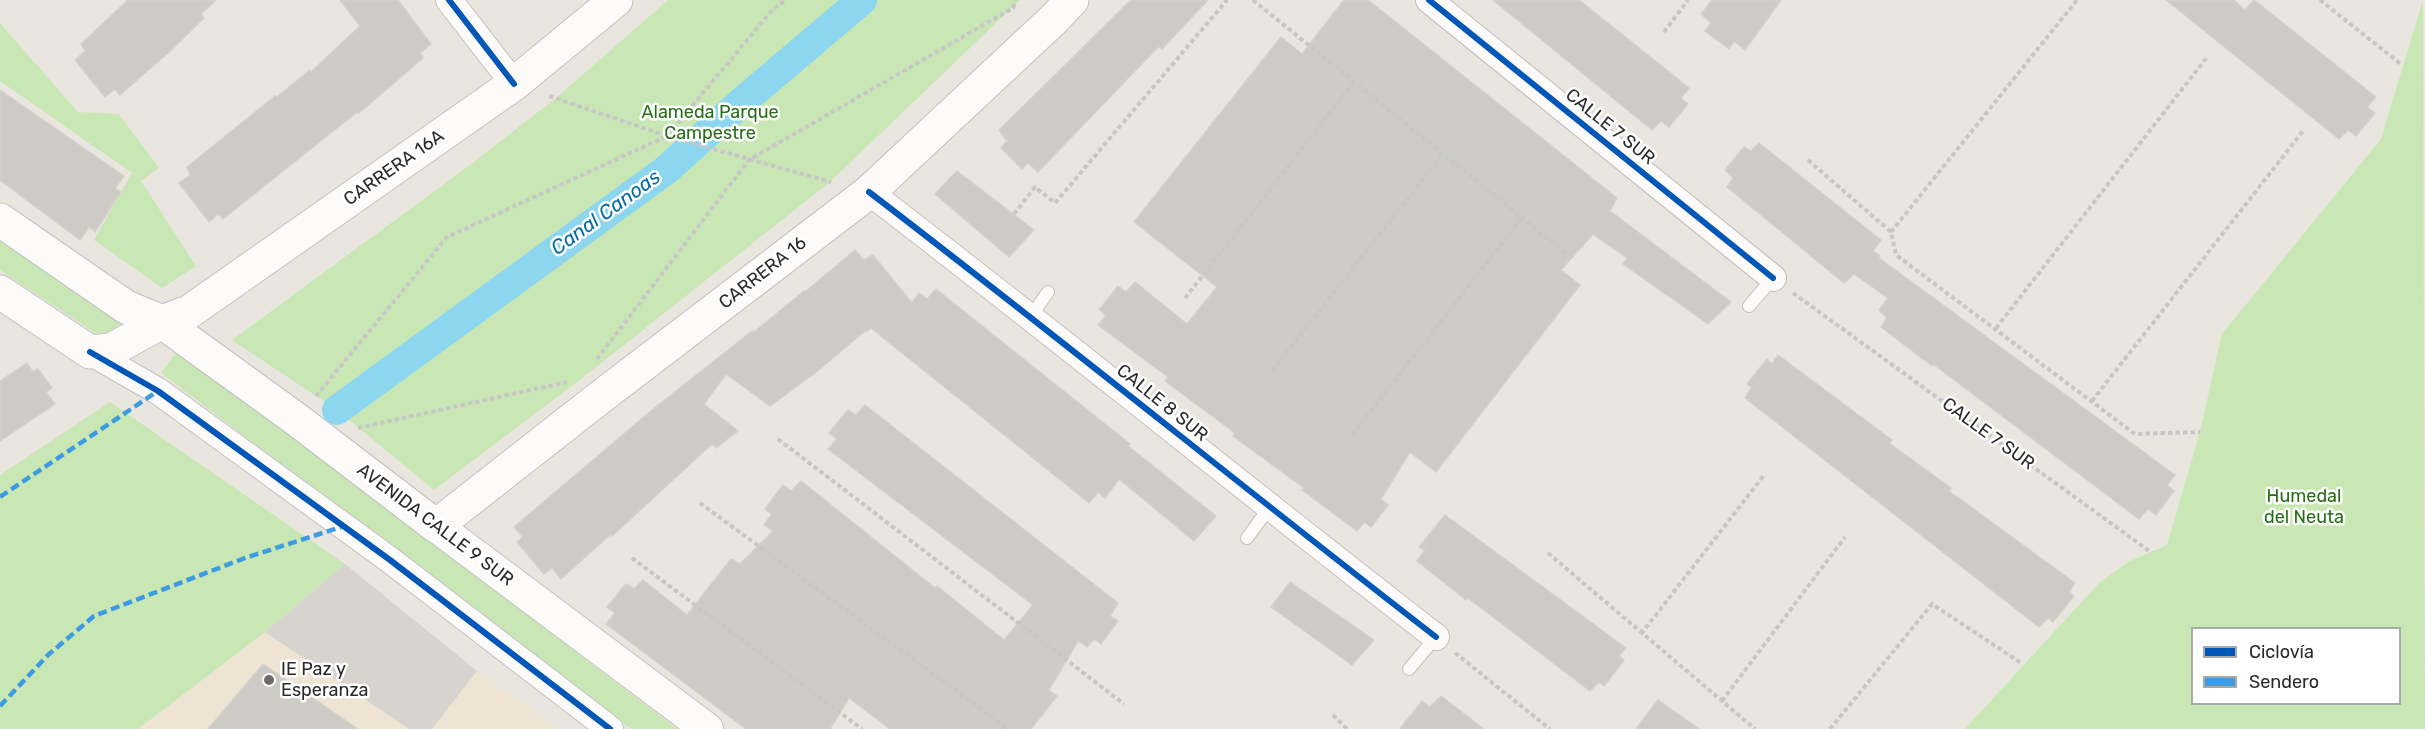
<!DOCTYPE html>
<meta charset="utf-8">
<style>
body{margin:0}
#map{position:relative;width:2425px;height:729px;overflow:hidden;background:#e9e5df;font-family:Rubik,sans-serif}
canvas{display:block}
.legend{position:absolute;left:2191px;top:627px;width:210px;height:78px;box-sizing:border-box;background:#fff;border:2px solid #aaa;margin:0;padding:8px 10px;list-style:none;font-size:18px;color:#2a2a2a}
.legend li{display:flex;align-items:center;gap:12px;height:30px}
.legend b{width:30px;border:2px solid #aaa}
</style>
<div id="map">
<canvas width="2425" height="729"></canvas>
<ul class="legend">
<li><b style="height:8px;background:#0057b8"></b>Ciclovía</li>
<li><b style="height:8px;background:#3d9ce1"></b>Sendero</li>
</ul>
</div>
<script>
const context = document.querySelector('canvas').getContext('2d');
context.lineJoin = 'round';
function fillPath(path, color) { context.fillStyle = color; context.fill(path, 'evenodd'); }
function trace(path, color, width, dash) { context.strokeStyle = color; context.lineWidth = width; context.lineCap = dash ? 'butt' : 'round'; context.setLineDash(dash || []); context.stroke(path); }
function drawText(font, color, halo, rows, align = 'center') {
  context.font = font + ' Rubik,sans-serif'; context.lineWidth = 5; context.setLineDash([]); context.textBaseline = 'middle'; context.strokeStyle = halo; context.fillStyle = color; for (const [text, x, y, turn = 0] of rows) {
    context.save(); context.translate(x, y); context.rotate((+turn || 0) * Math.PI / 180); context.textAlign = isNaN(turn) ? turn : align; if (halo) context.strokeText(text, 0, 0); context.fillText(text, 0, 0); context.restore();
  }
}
fillPath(new Path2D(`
 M265 632 409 729H138Z
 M477 671 559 729H432Z`), '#ede4d3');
fillPath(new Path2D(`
 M668 0H1020L830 182 581 379 434 490 337 410 232 340 470 165 556 98Z
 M2423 0 2425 729H1965L2100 582 2128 562 2167 545 2200 432 2222 334 2381 139ZM2192 628H2400V704H2192Z
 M0 23 78 112 119 114 159 168 141 181 196 266 162 288 94 240 132 173 0 81Z
 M0 238 117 314 119 325 115 331 97 334 0 270Z
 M178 350 677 729H631L161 373Z
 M110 402 345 564 265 632 138 729H0V475Z`), '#c9e7b5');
fillPath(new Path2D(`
 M345 564 477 671 432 729H409L265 632Z`), '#d7d3ce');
trace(new Path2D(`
 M337 410 666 170 743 101 862 0`), '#8dd6f0', 30);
const building = new Path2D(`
 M128 0H216L201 14 204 18 168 53 120 95 115 89 105 97 75 60 85 51 81 44Z
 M340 0H398L431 44 420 53 423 58 358 114 357 112 223 219 218 214 209 222 179 183 190 175 187 167 275 96 277 97 310 70 311 72 360 26Z
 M1131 0H1208L1162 49 1159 46 1038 172 1028 163 1022 169 1001 148 1007 141 999 130Z
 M1344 0H1368L1617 198 1610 211 1731 302 1708 324 1623 264 1627 258 1593 234 1561 270 1580 285 1436 472 1410 452 1381 499 1388 505 1371 527 1364 522 1357 531 1302 490 1304 488 1233 436 1235 433 1165 381 1168 377 1098 325 1106 315 1099 310 1118 286 1126 292 1135 282 1187 324 1217 287 1134 222 1281 37 1302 54Z
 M1493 0H1579L1689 88 1681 98 1688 104 1669 127 1661 121 1652 130Z
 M1712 0H1781L1745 50 1734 41 1729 49 1705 31 1711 23 1701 14Z
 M2166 0H2234L2245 10 2254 0 2376 97 2367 107 2375 113 2356 136 2348 130 2339 139Z
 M0 90 124 176 115 188 121 192 95 232 89 227 80 240 0 180Z
 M1759 143 1881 240 1873 251 1880 256 1879 258 2175 475 2167 485 2174 491 2156 515 2148 509 2139 519 1933 364 1932 366 1881 327 1887 318 1879 310 1888 298 1854 274 1844 283 1727 187 1733 178 1725 170 1744 147 1751 151Z
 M957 171 1034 230 1009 257 935 194Z
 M855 250 864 260 873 255 912 303 919 293 927 299 936 289 1130 444 1128 446 1216 516 1194 541 1119 479 1105 498 1098 492 1089 503 871 328 866 332 865 331 815 373 770 406 726 374 704 404 738 431 716 448 712 444 612 536 611 534 561 579 552 568 544 574 517 542 523 537 514 527 652 410 752 331 754 332 804 291 805 292Z
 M1778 355 1892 440 1889 443 1951 488 1949 491 2075 583 2069 592 2074 596 2053 622 2048 618 2039 627 1745 398 1752 387 1747 384 1767 359 1772 364Z
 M27 363 33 372 38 369 52 388 46 392 55 404 0 441V381Z
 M865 405 1118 603 1110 616 1118 621 1101 644 1094 639 1087 647 1078 641 1049 690 1057 696 1031 729H890L849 698 830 729H746L606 624 615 613 607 607 626 584 634 589 643 580 687 615 731 559 740 564 773 531 764 525 772 514 765 509 783 485 791 491 801 481 935 588 937 586 1004 640 1033 605 828 449 837 439 829 433 848 410 856 415Z
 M1445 515 1626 648 1619 656 1624 660 1604 686 1599 682 1590 691 1468 598 1466 600 1417 561 1425 550 1419 547Z
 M1290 582 1374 640 1352 665 1271 607Z
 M263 664 358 729H208Z
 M1441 696 1484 729H1400L1422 701 1430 707Z
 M1658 700 1699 729H1636Z`);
fillPath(building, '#cdcbc6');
trace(building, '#d4d1cb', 1.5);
const service = new Path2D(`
 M1749 306 1773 278
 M1031 316 1048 292
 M1247 538 1269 508
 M1409 669 1436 637`);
const minor = new Path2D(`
 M449 0 514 84
 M1429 0 1773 278
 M869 192C1060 338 1246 490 1436 637
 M90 352 158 391 390 560 610 729`);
const tertiary = new Path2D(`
 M436 526 707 729`);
const secondary = new Path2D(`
 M0 220 126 307 162 322 296 419 436 526 598 399 869 192 1054 19 1072 0
 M0 292 90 352 111 350 162 322 189 312 514 84 616 0`);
trace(service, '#c2c1c1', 14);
trace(minor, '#c2c1c1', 28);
trace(tertiary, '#c2c1c1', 34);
trace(secondary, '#c2c1c1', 35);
trace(new Path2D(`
 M1253 0 1568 255
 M2320 0 2402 65
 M1664 32 1688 0
 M549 96 667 136 831 182
 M1808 160 1891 232 1896 255 2135 434 2200 432
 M1014 214 1035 187 1055 203 1227 0
 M1891 232 2077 0
 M1793 293 2152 553
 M1185 298 1354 82
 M1996 328 2208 56
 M597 359 749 160 1013 8 1016 0
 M1272 371 1442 155
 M316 396 447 237 667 136 773 9 786 0
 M2092 401 2303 131
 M358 428 567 382
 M1352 435 1521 219
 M778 439 1124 704
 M700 503 1008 729
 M1548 553 1755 729
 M632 558 862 729
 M1641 634 1765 474
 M1455 653 1550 729
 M1722 701 1845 537
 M1333 715 1347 729
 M1830 729 1932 604 2021 663`), '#c8c7c7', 4, [4.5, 3]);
trace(service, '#fcfbfa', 12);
trace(minor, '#fcfbfa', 26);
trace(tertiary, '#fcfbfa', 32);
trace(secondary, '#fcfbfa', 33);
trace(new Path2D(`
 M0 497 158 391
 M0 706 48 655 94 616 245 558 341 527`), '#3d9ce1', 4.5, [9, 4.5]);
trace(new Path2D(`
 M449 0 514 84
 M1429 0 1773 278
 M869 192C1060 338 1246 490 1436 637
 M90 352 158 391 390 560 610 729`), '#0057b8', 6);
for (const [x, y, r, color] of [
 [269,680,6,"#6d6b69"]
]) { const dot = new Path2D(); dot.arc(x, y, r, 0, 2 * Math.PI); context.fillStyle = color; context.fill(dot); trace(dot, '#fff', 2); }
drawText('18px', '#256d14', '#fff', [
 ["Alameda Parque",710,113],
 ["Campestre",710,134],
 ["Humedal",2304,497],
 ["del Neuta",2304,518]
]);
drawText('18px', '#2a2a2a', '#fff', [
 ["CALLE 7 SUR",1610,127,39],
 ["CARRERA 16A",394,168,-35],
 ["CARRERA 16",763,273,-38],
 ["CALLE 8 SUR",1162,403,39],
 ["CALLE 7 SUR",1988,434,36],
 ["AVENIDA CALLE 9 SUR",435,525,37]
]);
drawText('18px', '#2a2a2a', '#fff', [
 ["IE Paz y",281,670],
 ["Esperanza",281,691]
], 'left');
drawText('italic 20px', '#036ba6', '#fff', [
 ["Canal Canoas",606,213,-36]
]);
</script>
